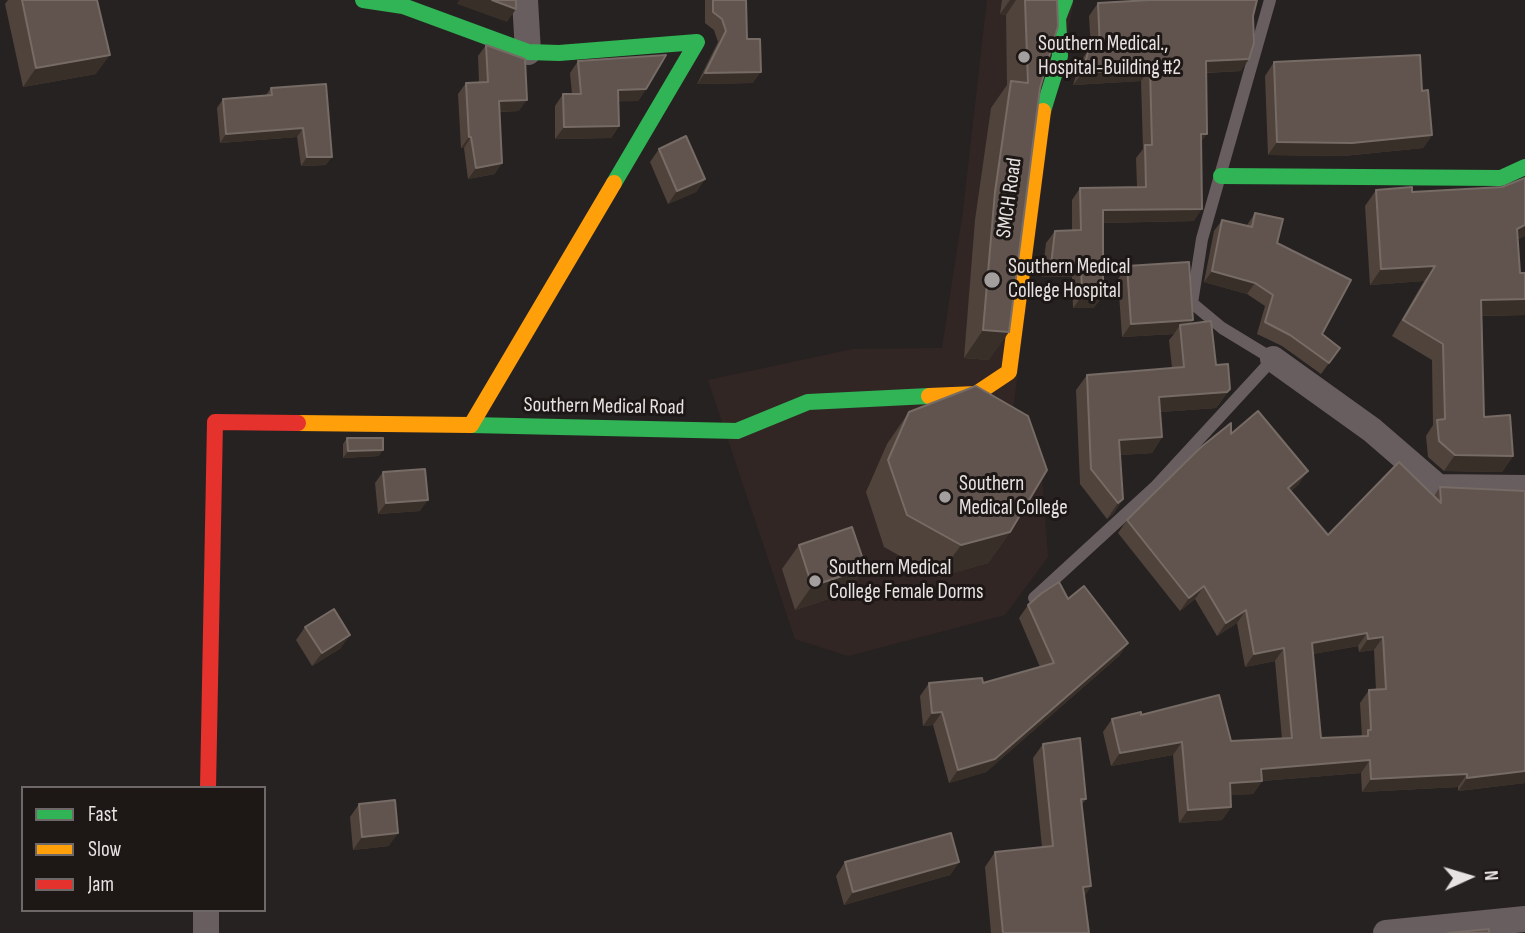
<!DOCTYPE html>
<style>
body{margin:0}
#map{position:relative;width:1525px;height:933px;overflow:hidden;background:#262221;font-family:"Sofia Sans Condensed",sans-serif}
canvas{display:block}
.legend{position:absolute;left:21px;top:786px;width:245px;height:126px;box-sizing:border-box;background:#1d1716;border:2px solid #6e6968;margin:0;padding:9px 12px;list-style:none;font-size:21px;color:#e8e3e3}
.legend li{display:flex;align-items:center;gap:14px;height:35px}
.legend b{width:35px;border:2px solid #6e6968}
.north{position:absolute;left:1434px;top:842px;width:70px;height:70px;-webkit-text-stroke:5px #1d1716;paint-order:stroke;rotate:86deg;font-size:19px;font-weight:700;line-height:28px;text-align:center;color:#e8e3e3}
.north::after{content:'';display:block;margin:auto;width:24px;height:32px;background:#e8e3e3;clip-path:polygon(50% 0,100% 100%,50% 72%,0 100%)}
</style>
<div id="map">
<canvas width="1525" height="933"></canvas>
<ul class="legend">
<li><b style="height:9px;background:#30b455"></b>Fast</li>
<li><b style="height:9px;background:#ff9f0a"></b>Slow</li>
<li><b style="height:9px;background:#e5322d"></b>Jam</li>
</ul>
<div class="north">N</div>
</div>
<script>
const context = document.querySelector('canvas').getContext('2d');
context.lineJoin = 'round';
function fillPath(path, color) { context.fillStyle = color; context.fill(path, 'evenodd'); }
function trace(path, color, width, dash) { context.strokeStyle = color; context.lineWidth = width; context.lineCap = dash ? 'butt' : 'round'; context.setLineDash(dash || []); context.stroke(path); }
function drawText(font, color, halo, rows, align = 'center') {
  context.font = font + ' "Sofia Sans Condensed",sans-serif'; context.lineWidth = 6; context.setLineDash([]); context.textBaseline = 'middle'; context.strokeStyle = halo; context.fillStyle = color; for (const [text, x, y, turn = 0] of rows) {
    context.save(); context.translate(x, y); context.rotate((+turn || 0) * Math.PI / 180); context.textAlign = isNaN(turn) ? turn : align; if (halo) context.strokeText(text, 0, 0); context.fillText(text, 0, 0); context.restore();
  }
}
fillPath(new Path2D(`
 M987 0H1074L1050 125 1013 410 1041 463 1048 557 1005 615 848 656 795 639 708 380 853 349 942 348 963 211Z`), '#322624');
trace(new Path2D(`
 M1034 598 1155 487 1273 359 1222 328 1192 303 1202 239 1270 0`), '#685e5f', 12);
trace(new Path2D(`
 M525 0 528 52
 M1273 359 1372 430 1438 487 1525 488
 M206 933V910
 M1386 933 1525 919`), '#685e5f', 26);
trace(new Path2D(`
 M363 0 403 6 528 52 559 53 697 42 614 183
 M1043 111 1060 56 1058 18 1065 0
 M1221 176 1501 178 1525 167
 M471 425 737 431 808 402 929 396`), '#30b455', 16);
trace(new Path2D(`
 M929 396 976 394 1009 372 1043 111
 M298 423 471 425 614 183`), '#ff9f0a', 16);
trace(new Path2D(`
 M208 788 215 422 298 423`), '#e5322d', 16);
fillPath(new Path2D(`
 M8 0H97L96 74 23 87 5 4Z
 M705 0H746L747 39 753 83 697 84 718 42 714 30 705 23Z
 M1002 0H1057L989 360 964 358 975 220 991 108 1007 85 1006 15 1000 14Z
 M1098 3 1253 16 1241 71 1206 73 1194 221 1103 223 1094 308H1073L1072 277H1042L1046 243 1055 231H1072V200L1080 188 1137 187 1136 158 1143 149 1141 81 1073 85 1080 62 1089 49H1091L1089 16Z
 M486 45 519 111 499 112 495 174 468 179 464 148H461L458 94 466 83 479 82 478 56Z
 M578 61 646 89 638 101H619V126L611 138 555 139V106L563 94H572L570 73Z
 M1274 62 1422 91 1432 135 1423 148 1343 156 1268 155 1265 76Z
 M326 84V165L301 166 297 137 220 143 217 108 223 99 266 95 271 88Z
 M659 149 705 179 696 192 668 204 650 162Z
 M1525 178V236L1518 239 1520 273H1525V315L1482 316 1484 417 1513 456 1502 472 1444 471 1428 457 1426 436 1433 425 1432 360 1392 336 1424 281 1370 285 1365 206 1376 190 1412 192 1502 187Z
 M1255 213 1277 243 1322 334 1340 348 1321 374 1282 346 1257 334 1265 306 1247 294 1204 282 1214 231 1222 220 1247 225Z
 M1127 266 1193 320 1190 323 1230 389 1216 408 1160 412 1162 437 1152 453 1120 455 1123 499 1113 514 1107 519 1080 484 1076 390 1087 375 1172 368 1169 340 1174 334 1122 337 1118 279Z
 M909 412 1010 532 988 563 938 577 884 547 866 492 887 444Z
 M1231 434 1299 484 1291 491 1328 535 1434 496 1440 487 1525 491V783L1458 791V787L1362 792 1361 773 1262 781 1253 794 1230 795 1231 807 1222 820 1179 823 1173 755 1111 766 1103 732 1112 719 1141 715 1231 741 1282 739 1275 661 1245 667 1237 623 1217 636 1195 599 1180 611 1118 533 1127 520ZM1358 646 1359 652 1374 650 1376 690H1369L1360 703 1362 737 1321 738 1313 654Z
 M347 438 379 456 343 458V444Z
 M383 472 420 511 378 514 375 483Z
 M799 545 849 592 795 610 782 569Z
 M1068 599 1128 643 1119 656 986 772 949 783 933 725 923 726 920 696 929 683H983L1040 667 1019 618 1028 605Z
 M305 627 341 648 312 666 296 640Z
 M1043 744 1086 799 1082 804 1091 886 1084 897 1089 933H991L985 867 995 852 1042 847 1033 758Z
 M359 804 389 846 353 850 350 817Z
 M845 862H959L950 875 844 905 836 876Z`), '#50433c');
fillPath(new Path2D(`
 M459 0H492L516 9 507 22 457 4Z
 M1010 0H1016L1006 15 1000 14Z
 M110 55 96 74 23 87 36 68Z
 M1249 59 1241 71 1197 73 1206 61Z
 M1150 68 1141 81 1073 85 1082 73Z
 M761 72 753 83 697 84 705 73Z
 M646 89 638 101 610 102 618 90Z
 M527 100 519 111 491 112 499 101Z
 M619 126 611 138 555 139 564 127Z
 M303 128 297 137 220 143 226 134Z
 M1201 134H1207L1198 146Z
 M1432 135 1423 148 1343 156 1268 155 1277 142Z
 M469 137H471L464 148H461Z
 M307 157H332L326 165 301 166Z
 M502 163 495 174 468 179 476 168Z
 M705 179 696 192 668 204 677 191Z
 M1202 209 1194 221 1095 223 1103 210Z
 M1525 225V236L1506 245 1517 229Z
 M1081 264 1072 277H1042L1051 265Z
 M1435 266 1424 281 1370 285 1381 269Z
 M1212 271 1255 283 1247 294 1204 282Z
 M1082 296H1103L1094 308H1073Z
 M1525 299V315L1470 316 1481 300Z
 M1193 320 1184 333 1180 325 1174 334 1122 337 1131 324Z
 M983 330 1009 332 989 360 964 358Z
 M1230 389 1216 408 1148 413 1159 397Z
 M1162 437 1152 453 1108 456 1119 440Z
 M383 450 379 456 343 458 348 451Z
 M1455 455 1513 456 1502 472 1444 471Z
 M1308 471 1299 484 1279 501 1288 488Z
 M1123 499 1113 514 1107 519 1118 503Z
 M428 500 420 511 378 514 386 503Z
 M1010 532 988 563 938 577 961 545Z
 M866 568 849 592 795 610 812 586Z
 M1204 586 1195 599 1180 611 1189 598Z
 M1246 610 1237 623 1217 636 1226 623Z
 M1367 633 1358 646 1303 656 1312 643Z
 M350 635 341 648 312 666 322 653Z
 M1383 637 1374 650 1359 652 1368 639Z
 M1128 643 1119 656 986 772 949 783 958 770Z
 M1284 648 1275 661 1245 667 1254 654Z
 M942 712 933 725 923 726 932 713Z
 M1182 742 1173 755 1111 766 1120 753Z
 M1370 760 1361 773 1262 781 1253 794 1220 796 1230 783 1261 769Z
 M1525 771V783L1458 791 1467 778Z
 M1467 774 1458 787 1362 792 1371 779Z
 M1231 807 1222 820 1179 823 1188 810Z
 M398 833 389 846 353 850 362 837Z
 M959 862 950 875 844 905 853 892Z
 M1091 886 1081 901 1083 887Z`), '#392f29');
const building = new Path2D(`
 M22 0H97L110 55 36 68Z
 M492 0H516V9Z
 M713 0H746L747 39H760L761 72 705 73 726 31 722 19 713 12Z
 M1025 0H1057L1058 26 1040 88 1009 332 983 330 995 192 1011 81 1028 83Z
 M1150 0H1257L1253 16 1254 43 1249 59 1206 61 1207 134H1201L1202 209 1103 210V296H1082L1081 264 1051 265 1055 231 1081 230 1080 188 1146 187 1145 145H1152L1150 68 1082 73 1089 49H1100L1098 3Z
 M486 45 525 59 527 100 499 101 502 163 476 168 471 137H469L466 83 488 82Z
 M666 55 646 89 618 90 619 126 564 127 563 94H581L578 61Z
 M1420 55 1422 91 1428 90 1432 135 1352 143 1277 142 1274 62Z
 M326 84 332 157H307L303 128 226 134 223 99 272 95 271 88Z
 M686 136 705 179 677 191 659 149Z
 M1525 178V225L1517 229 1520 273H1525V299L1481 300 1484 417 1510 415 1513 456 1455 455 1439 441 1437 420 1445 419 1443 344 1403 320 1435 266 1381 269 1376 190 1412 187V192L1502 187Z
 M1255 213 1283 219 1277 243 1351 280 1322 334 1340 348 1329 363 1290 335 1265 322 1273 295 1255 283 1212 271 1222 220 1252 227Z
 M1189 262 1193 320 1131 324 1127 266Z
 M1211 321 1216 365 1228 364 1230 389 1227 392 1159 397 1162 437 1119 440 1123 499 1118 503 1091 469 1087 375 1184 367 1180 325Z
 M976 386 1028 416 1047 470 1010 532 961 545 907 515 888 460 909 412Z
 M1258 411 1308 471 1288 488 1328 535 1399 462 1441 503 1440 487 1525 491V771L1467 778V774L1371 779 1370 760 1261 769 1262 781 1230 783 1231 807 1188 810 1182 742 1120 753 1112 719 1141 712V715L1219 695 1231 741 1292 738 1284 648 1254 654 1246 610 1226 623 1204 586 1189 598 1127 520 1200 448 1231 423V434ZM1367 633 1368 639 1383 637 1386 689 1369 690 1371 730H1368V736L1321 738 1312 643Z
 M347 438H383V450L348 451Z
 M425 469 428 500 386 503 383 472Z
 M852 527 866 568 812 586 799 545Z
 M1059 582 1068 599 1084 586 1128 643 995 759 958 770 942 712 932 713 929 683 982 678 983 683 1054 663 1028 605 1042 593Z
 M334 609 350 635 322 653 305 627Z
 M1080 738 1086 799H1081L1091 886 1083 887 1089 933H1003L995 852 1053 846 1043 744Z
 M395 800 398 833 362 837 359 804Z
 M951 833 959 862 853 892 845 862Z
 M1489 929V933H1448Z`);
fillPath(building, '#61544e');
trace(building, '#766b65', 2);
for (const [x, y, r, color] of [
 [1024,57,7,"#a49f9f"],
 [992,280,9,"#a49f9f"],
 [945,497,7,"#a49f9f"],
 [815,581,7,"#a49f9f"]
]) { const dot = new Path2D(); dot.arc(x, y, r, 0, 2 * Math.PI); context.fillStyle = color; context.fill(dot); trace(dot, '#1d1716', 2.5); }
drawText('21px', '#e8e3e3', '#1d1716', [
 ["Southern Medical.,",1038,45],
 ["Hospital-Building #2",1038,69],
 ["Southern Medical",1008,268],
 ["College Hospital",1008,292],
 ["Southern",959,485],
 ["Medical College",959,509],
 ["Southern Medical",829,569],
 ["College Female Dorms",829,593]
], 'left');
drawText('21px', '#e8e3e3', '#1d1716', [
 ["SMCH Road",1010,198,-82],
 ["Southern Medical Road",604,407,1]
]);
</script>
